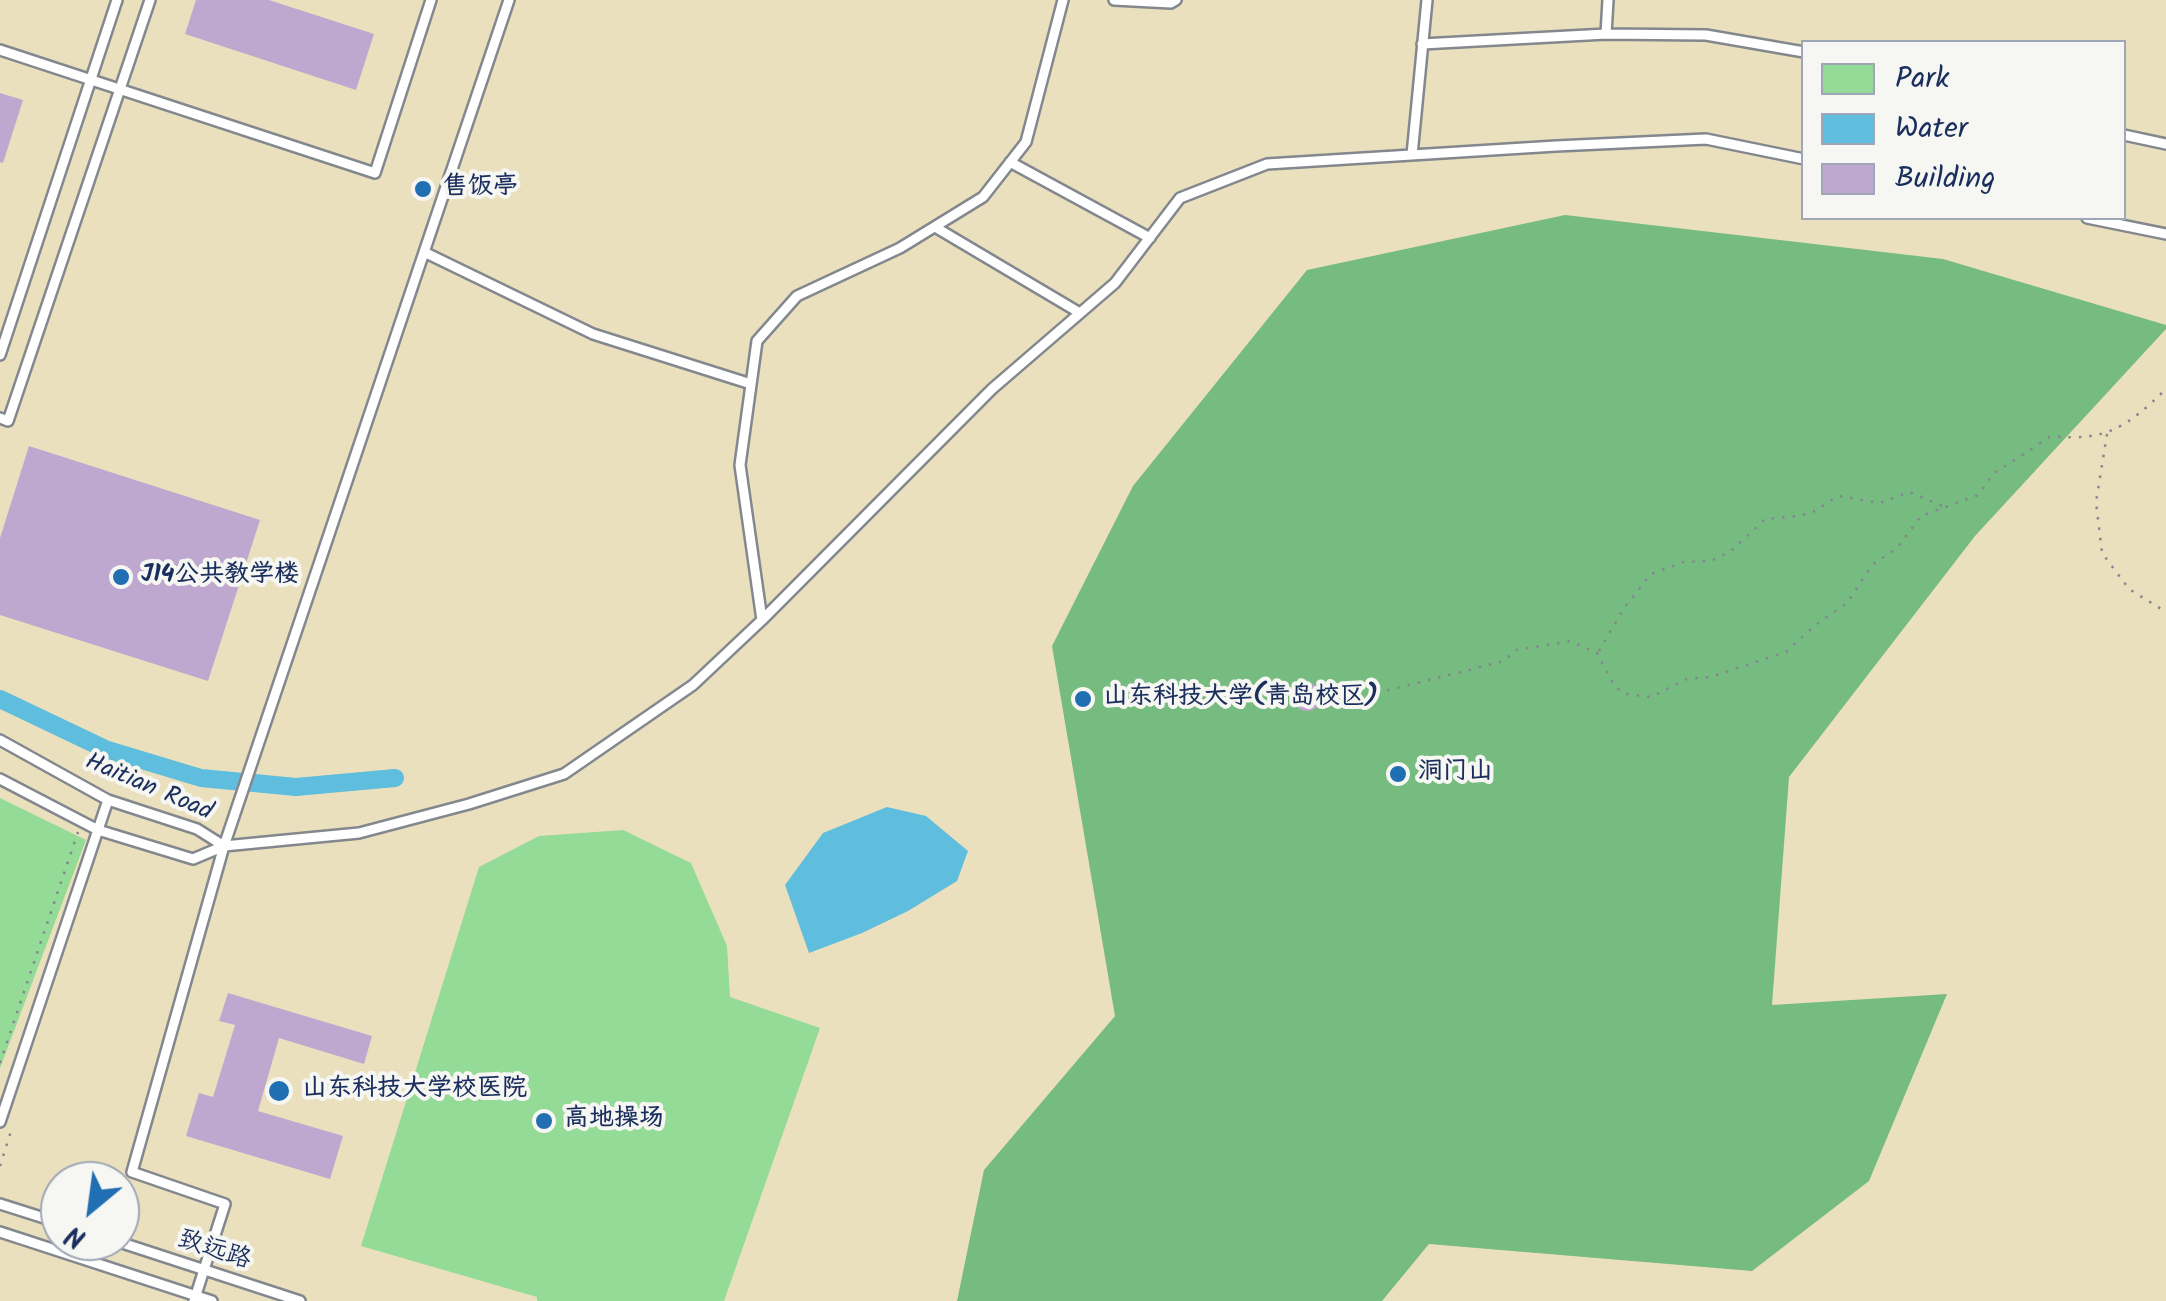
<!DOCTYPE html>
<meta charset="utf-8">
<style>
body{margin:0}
#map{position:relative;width:2166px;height:1301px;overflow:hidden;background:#ebe0bd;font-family:Kalam,sans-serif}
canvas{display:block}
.legend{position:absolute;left:1801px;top:40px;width:325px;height:180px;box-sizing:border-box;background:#f6f6f2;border:2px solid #9ea6b7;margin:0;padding:12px 18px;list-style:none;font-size:30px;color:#1b2f5e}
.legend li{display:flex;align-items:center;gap:20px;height:50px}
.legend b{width:50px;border:2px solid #9ea6b7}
.north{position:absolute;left:40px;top:1161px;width:100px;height:100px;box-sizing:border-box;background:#f6f6f2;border:2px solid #9ea6b7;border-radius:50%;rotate:209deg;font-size:28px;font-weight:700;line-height:40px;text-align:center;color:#1b2f5e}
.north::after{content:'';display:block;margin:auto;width:35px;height:45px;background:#1f6fb2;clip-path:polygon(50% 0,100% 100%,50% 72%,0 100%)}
</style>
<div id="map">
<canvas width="2166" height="1301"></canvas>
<ul class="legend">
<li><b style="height:28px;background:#93db96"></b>Park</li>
<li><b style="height:28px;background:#5fbddd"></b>Water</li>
<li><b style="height:28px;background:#bea8d0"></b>Building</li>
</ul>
<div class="north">N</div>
</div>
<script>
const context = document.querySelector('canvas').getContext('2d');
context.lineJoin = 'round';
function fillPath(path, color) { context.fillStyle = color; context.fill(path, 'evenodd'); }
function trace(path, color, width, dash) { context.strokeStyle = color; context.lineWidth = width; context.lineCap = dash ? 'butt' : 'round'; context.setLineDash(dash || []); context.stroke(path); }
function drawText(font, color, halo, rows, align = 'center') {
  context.font = font + ' Kalam,"LXGW WenKai TC",sans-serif'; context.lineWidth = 8; context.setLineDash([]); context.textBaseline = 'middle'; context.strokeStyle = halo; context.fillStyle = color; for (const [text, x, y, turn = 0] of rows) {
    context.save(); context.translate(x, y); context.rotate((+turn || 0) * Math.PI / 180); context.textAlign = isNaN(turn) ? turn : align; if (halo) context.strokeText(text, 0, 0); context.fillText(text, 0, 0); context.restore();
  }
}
fillPath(new Path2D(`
 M0 798 86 840 0 1068Z
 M623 830 691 863 727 946 730 997 820 1028 724 1301H537V1297L361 1246 479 867 539 836Z`), '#93db96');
fillPath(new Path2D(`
 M1565 215 1943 259 2166 325V329L1975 536 1789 777 1772 1005 1947 994 1869 1181 1752 1271 1429 1244 1382 1301H957L984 1170 1115 1016 1052 646 1133 486 1307 270Z`), '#76bb7f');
fillPath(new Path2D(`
 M887 807 926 816 968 851 957 881 908 911 862 933 809 953 785 885 823 833Z`), '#5fbddd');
trace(new Path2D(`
 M0 699 105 749 201 778 296 787 395 778`), '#5fbddd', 18);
fillPath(new Path2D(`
 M196 0H269L374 34 356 90 185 34Z
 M0 93 23 100 3 163 0 162Z
 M29 446 260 520 208 681 0 615V538Z
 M1293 697a14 14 0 1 1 28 0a14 14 0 1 1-28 0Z
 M228 993 372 1036 364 1064 279 1038 258 1111 343 1136 330 1179 186 1136 199 1093 213 1097 235 1025 219 1021Z`), '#bea8d0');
const lane = new Path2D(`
 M1114 0 1171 3 1176 0
 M1606 34 1608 0
 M1422 44 1606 34 1706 35 1804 52
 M0 50 375 173 431 0
 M2124 135 2166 144
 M1412 155 1427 0
 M1010 162 1150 238
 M2087 218 2166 234
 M935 227 1080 313
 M424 252 593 334 751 384
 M0 355 117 0
 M0 418 8 421 150 0
 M762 620 740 465 757 341 797 296 900 248 983 197 1026 142 1063 0
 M0 740 108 800 197 829 224 846
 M0 779 98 830 193 859 224 846 359 833 469 804 564 774 693 685 762 620 992 389 1115 283 1180 198 1267 164 1556 146 1706 139 1804 159
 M0 1122 108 800
 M0 1204 60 1223
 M0 1232 212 1301
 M116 1241 300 1301
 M194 1301 225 1204 132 1172 224 846 509 0`);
trace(lane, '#83888e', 14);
trace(new Path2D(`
 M2107 434 2096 502 2102 553 2129 589 2166 612
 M1599 651 1624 608 1651 574 1684 562 1711 561 1731 551 1765 519 1799 516 1813 512 1838 496 1880 503 1910 492 1942 506
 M1326 706 1504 661 1516 650 1570 641 1597 653 1615 687 1626 694 1651 697 1687 679 1711 677 1786 652 1814 626 1847 603 1872 565 1897 548 1921 516 1978 495 1993 474 2051 436C2106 442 2127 427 2166 389
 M0 1063 78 832
 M0 1166 12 1128`), '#83888e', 2.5, [2.5, 8]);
trace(lane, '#fff', 9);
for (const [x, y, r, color] of [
 [423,189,10,"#1f6fb2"],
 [121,577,10,"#1f6fb2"],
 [1083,699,10,"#1f6fb2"],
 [1398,774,10,"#1f6fb2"],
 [279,1091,12,"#1f6fb2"],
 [544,1121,10,"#1f6fb2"]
]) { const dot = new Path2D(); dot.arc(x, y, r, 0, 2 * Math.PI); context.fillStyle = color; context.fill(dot); trace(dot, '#f6f6f2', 4); }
drawText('bold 25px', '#1b2f5e', '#f6f6f2', [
 ["售饭亭",443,189],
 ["J14公共教学楼",141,577],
 ["山东科技大学(青岛校区)",1103,699],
 ["洞门山",1418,774],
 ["山东科技大学校医院",302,1091],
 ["高地操场",564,1121]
], 'left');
drawText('25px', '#1b2f5e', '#f6f6f2', [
 ["Haitian Road",148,789,23],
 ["致远路",214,1252,18]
]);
</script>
